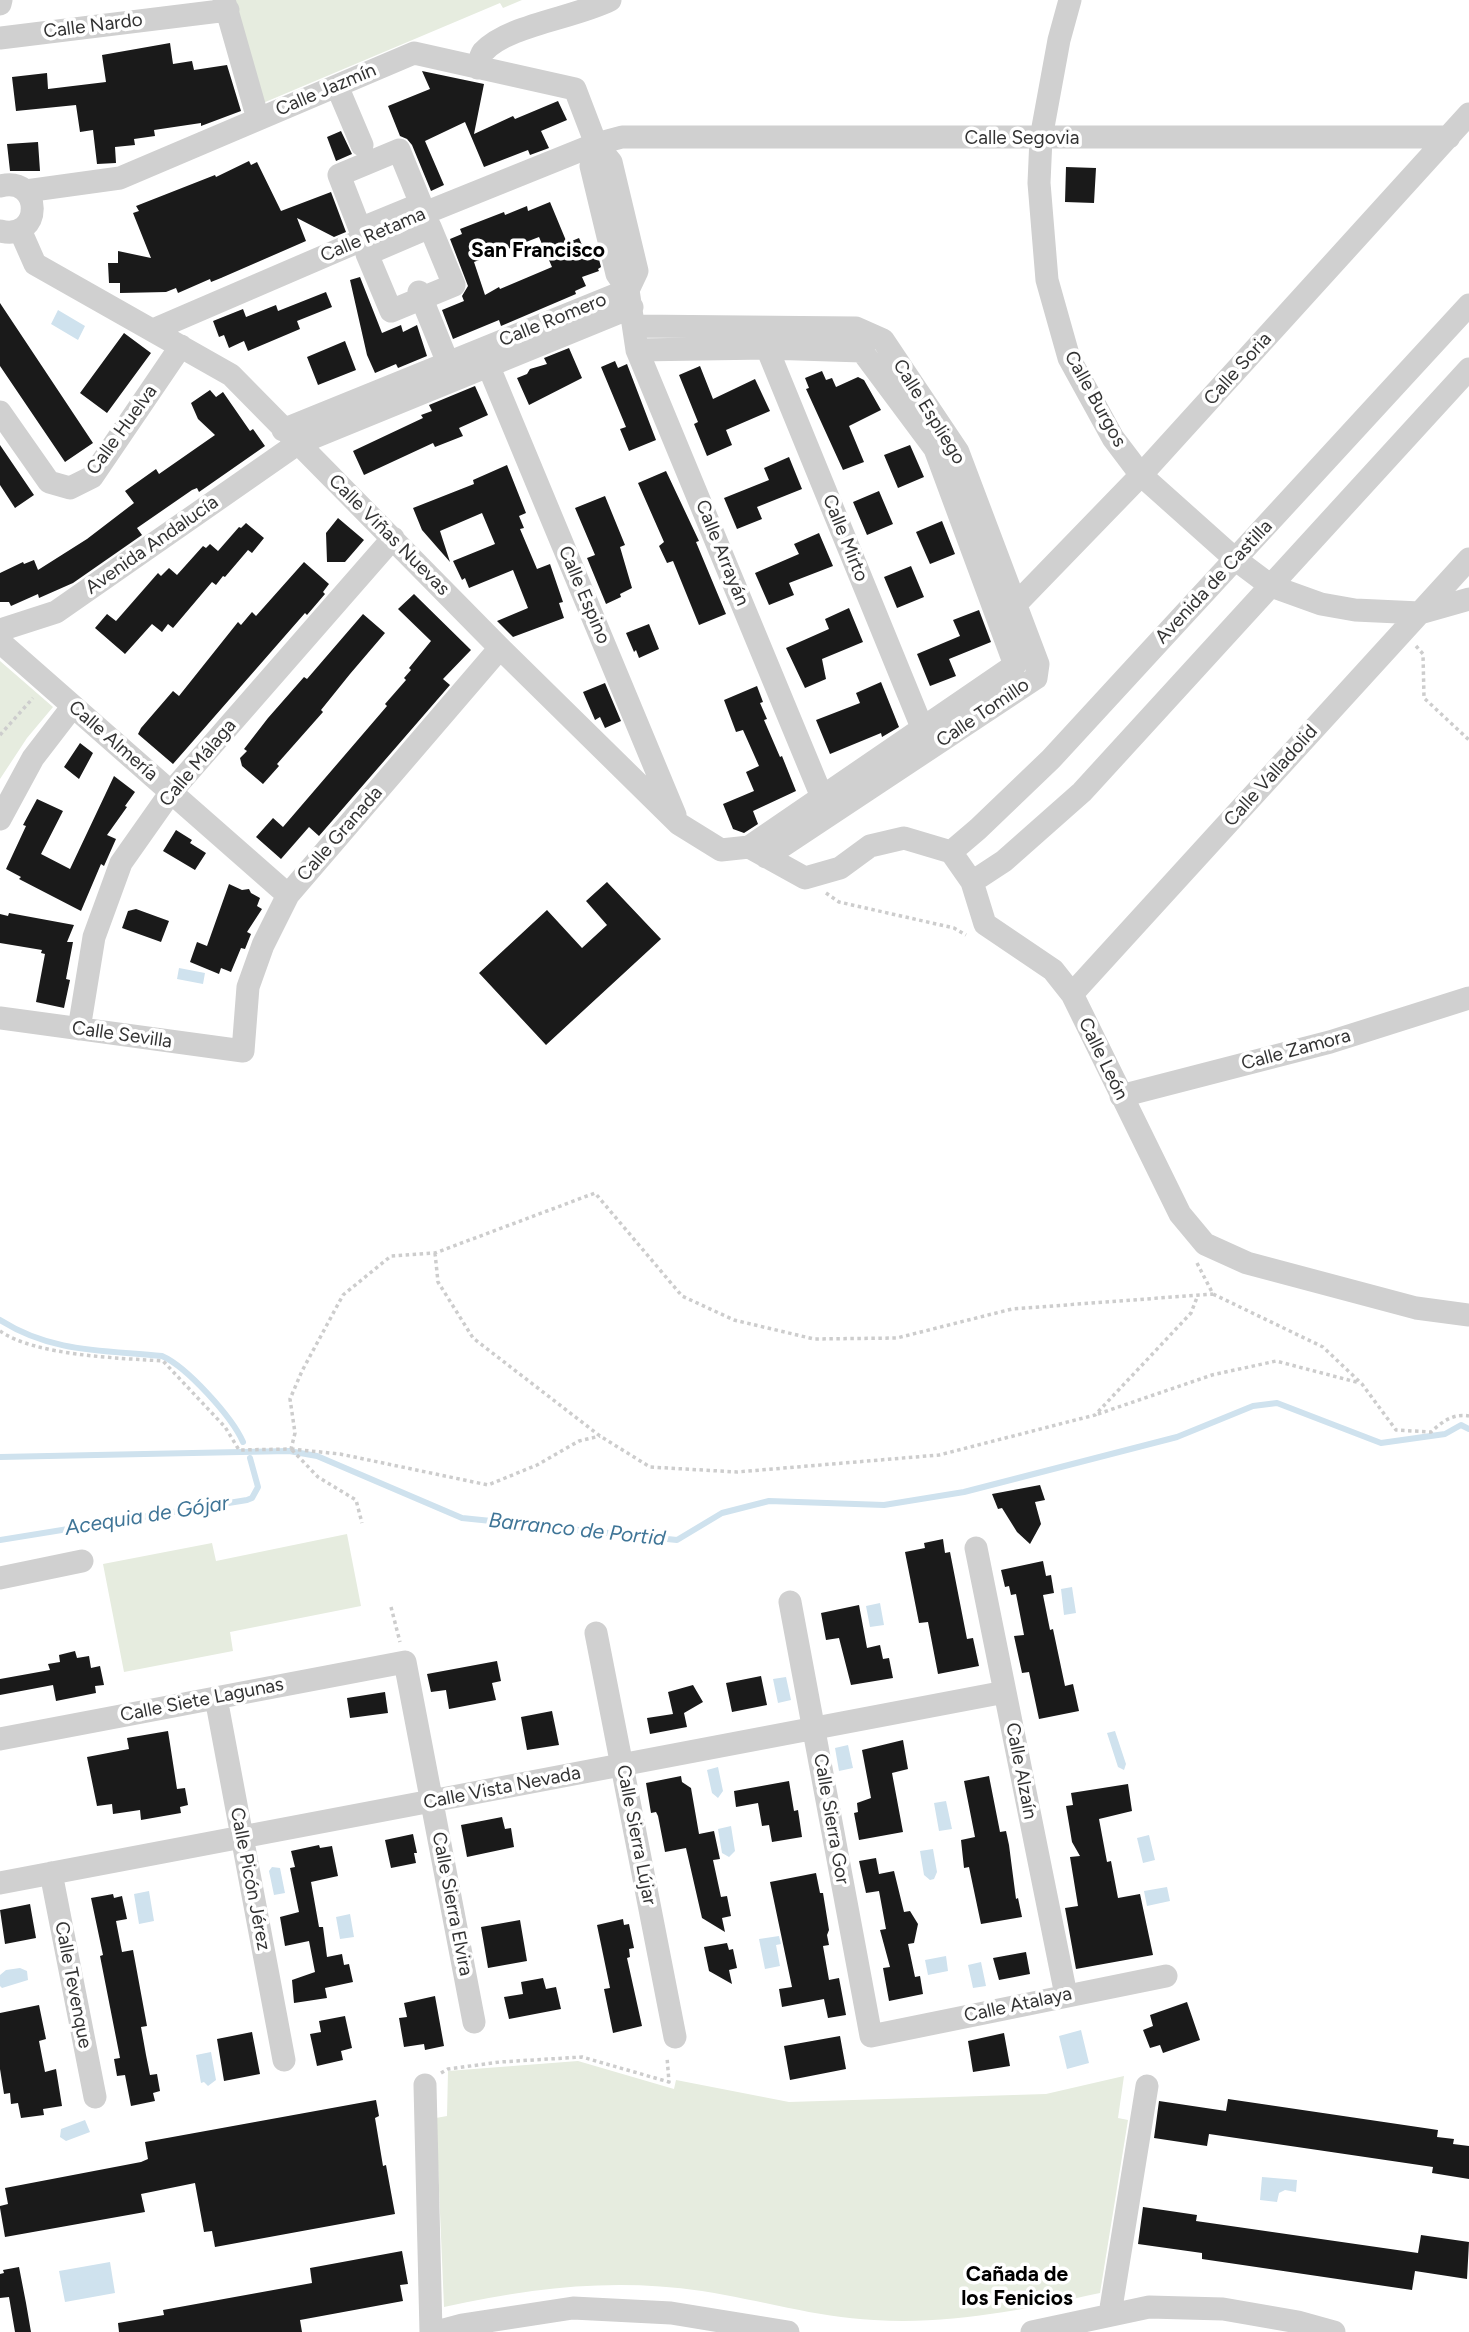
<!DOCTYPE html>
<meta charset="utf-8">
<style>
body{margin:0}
canvas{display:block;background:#fff}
</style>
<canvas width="1469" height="2332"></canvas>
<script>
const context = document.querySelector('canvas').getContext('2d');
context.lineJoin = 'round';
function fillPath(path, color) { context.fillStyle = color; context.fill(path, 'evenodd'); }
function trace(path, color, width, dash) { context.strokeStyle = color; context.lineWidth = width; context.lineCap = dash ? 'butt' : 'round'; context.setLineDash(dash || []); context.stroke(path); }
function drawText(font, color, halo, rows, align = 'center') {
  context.font = font + ' Figtree,sans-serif'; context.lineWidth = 7; context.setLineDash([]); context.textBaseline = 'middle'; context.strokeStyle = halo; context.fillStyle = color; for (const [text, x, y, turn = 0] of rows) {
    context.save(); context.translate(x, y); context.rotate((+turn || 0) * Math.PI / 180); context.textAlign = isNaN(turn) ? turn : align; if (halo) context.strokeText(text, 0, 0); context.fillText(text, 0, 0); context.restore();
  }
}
fillPath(new Path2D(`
 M235 0H522L503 8 500 3 263 103Z
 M0 661 53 707 27 738 0 779Z
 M347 1534 361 1606 230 1632 233 1651 124 1672 103 1564 212 1543 216 1561Z
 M578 2061 674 2089 676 2080 789 2102 1046 2094 1124 2076 1118 2118 1128 2120 1100 2293C1026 2309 951 2325 874 2320 815 2317 760 2300 702 2291 611 2278 532 2288 444 2307L436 2118 447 2116 448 2071Z`), '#e6ecdf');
fillPath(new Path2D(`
 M58 310 85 326 78 340 51 324Z
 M179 968 205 973 203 984 177 979Z
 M1072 1587 1076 1613 1064 1615 1061 1589Z
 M880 1603 884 1625 870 1627 866 1606Z
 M786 1677 791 1700 778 1703 773 1679Z
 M1115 1731 1126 1764 1124 1770 1118 1767 1107 1733Z
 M848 1745 853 1768 839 1771 835 1748Z
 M718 1767 723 1791 718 1798 712 1793 707 1770Z
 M946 1801 952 1829 939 1831 934 1803Z
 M731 1826 735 1851 729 1857 722 1853 718 1829Z
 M1149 1835 1155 1860 1143 1863 1137 1838Z
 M933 1849 937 1872 934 1879 930 1880 924 1875 920 1851Z
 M272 1867 280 1868 285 1893 274 1895 269 1871Z
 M1167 1887 1170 1901 1147 1906 1144 1891Z
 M149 1891 154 1921 139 1924 134 1894Z
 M350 1914 354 1937 340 1939 336 1917Z
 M779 1936 781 1944 776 1945 780 1966 765 1969 759 1939Z
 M946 1956 948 1971 928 1975 925 1960Z
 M981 1962 986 1986 973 1988 968 1965Z
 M20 1968 27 1971 28 1980 2 1988 0 1986V1975L6 1970Z
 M1081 2030 1089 2063 1067 2069 1059 2036Z
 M211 2052 216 2080 208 2086 204 2082 201 2083 196 2055Z
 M85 2120 90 2132 66 2141 60 2137 61 2129Z
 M1262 2177 1297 2180 1296 2192 1285 2190 1279 2193 1277 2202 1260 2200Z
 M110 2262 115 2293 65 2302 59 2271Z`), '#cfe2ee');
trace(new Path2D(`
 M0 1320C52 1353 103 1350 162 1356 187 1367 232 1417 243 1442
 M0 1457 289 1451 317 1456 462 1518 677 1540 722 1513 769 1501 884 1505 964 1492 1177 1437 1253 1406 1277 1403 1381 1443 1445 1434 1461 1425 1469 1429
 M0 1540 247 1500 252 1498 258 1487 250 1458`), '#cfe2ee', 6);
fillPath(new Path2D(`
 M170 43 173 64 192 61 194 70 227 65 241 111 201 126V123L154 130 155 136 134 139 135 145 115 147 116 163 97 164 93 130 80 132 76 105 16 111 12 77 47 73 48 89 106 82 102 55Z
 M422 71 484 84 474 134 513 116 515 119 558 101 567 120 541 131 549 148 530 155 528 150 484 167 465 122 425 141 444 185 431 191 412 145 407 139 400 136 388 106 430 89Z
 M341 131 352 154 336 161 327 137Z
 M38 142 40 171H10L7 144Z
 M249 161 251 165 257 162 281 211 331 192 346 232 334 237 297 218 306 241 221 278 211 282 210 279 178 293 176 288 166 292 120 293V283H109L108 263H118V251L151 258 133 213 139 211 136 206 215 175 216 177Z
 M1066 167 1096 168 1094 203 1065 202Z
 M550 202 567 243 579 238 585 252 591 249 593 254 597 252 601 267 598 269 599 271 582 277 586 286 575 291 576 294 501 326 499 320 453 339 442 310 464 301 462 296 468 286 450 239 462 234 460 229 504 212 505 215 527 206 528 211ZM539 237 552 267 500 289 499 287 485 295 474 262Z
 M360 277 382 333 401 325 403 332 417 325 427 356 398 368 396 364 375 373 367 355 350 280Z
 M326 292 332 307 297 321 300 329 248 351 244 341 229 348 224 335 219 337 213 321 243 309 246 317 276 305 278 311Z
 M0 303 93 443 65 462 0 366Z
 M124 333 151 353 107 413 80 393Z
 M345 341 356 370 318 385 307 357Z
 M569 348 582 378 529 405 517 378 527 374 530 369 547 364 544 358Z
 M615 361 618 368 627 364 656 440 629 451 620 429 626 427 601 367Z
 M700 366 713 399 755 379 770 411 726 430 732 445 707 456 694 424 698 422 679 375Z
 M822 371 826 380 832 378 836 387 858 377 864 380 881 410 849 426 864 462 843 470 806 389 809 388 805 378Z
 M475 386 488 415 459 428 463 436 435 447 433 443 364 475 353 451 423 418 421 415 432 411 429 405Z
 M210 390 216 397 223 392 250 431 253 429 265 446 199 492 197 488 192 490 137 528 142 535 73 583 39 598 38 594 11 606 9 602H0V573L23 562 24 564 34 560 38 570 87 539 134 503 125 491 156 469 159 474 215 435 198 419 191 403Z
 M0 445 34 495 15 508 0 485Z
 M910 445 924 477 898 488 884 455Z
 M789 457 802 489 757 507 762 519 737 529 724 498 769 480 764 468Z
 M507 465 526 513 519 516 524 528 520 529 537 569 550 564 563 602 559 603 564 618 513 637 497 621 528 608 513 570 469 588 465 578 462 580 453 561 495 544 482 513 440 531 450 562 422 530 413 508 474 484 473 480Z
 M666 471 699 541 696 542 726 614 699 625 673 561 667 563 659 546 664 542 638 483Z
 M879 491 893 524 867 535 853 502Z
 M605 496 625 545 620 547 632 588 620 594 621 597 606 604 587 558 595 555 575 508Z
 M338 518 364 540 345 562H327L326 533Z
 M942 521 955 554 930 564 916 532Z
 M246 523 264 538 252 553 248 550 225 577 223 576 216 585 212 582 173 628 168 624 162 632 152 624 125 654 95 628 107 614 116 621 158 573 161 576 169 568 177 575 203 546 206 548 210 544 218 551 239 527 241 528Z
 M819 533 833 566 789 583 794 595 769 605 755 573 799 554 794 544Z
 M304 562 329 584 323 592 325 594 307 615 305 613 173 764 138 734 141 728 173 691 179 696 238 622 241 625 252 612 256 616Z
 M911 566 924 597 897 608 884 577Z
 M414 594 471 650 443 679 450 685 319 836 309 827 281 859 256 837 273 818 283 827 387 706 385 704 406 680 404 678 411 670 409 668 431 641 398 609Z
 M849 608 863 642 822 659 826 679 805 688 786 648 829 629 825 619Z
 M979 610 991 642 949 659 956 676 930 686 917 654 960 636 953 620Z
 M363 614 385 633 350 674 321 710 323 712 277 764 279 766 263 784 242 766 240 758 247 751 244 749 268 718 304 677 307 679Z
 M649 624 659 649 639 658 636 650 634 652 626 633Z
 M881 682 899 727 882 737 881 733 830 754 816 720 860 703 856 693Z
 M605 683 621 721 605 728 600 717 595 720 583 692Z
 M757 686 763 702 760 703 767 719 764 720 780 757 782 756 796 791 753 811 758 824 744 833 733 829 723 804 754 791 746 772 759 766 743 730 736 732 724 700Z
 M80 743 93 753 79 779 64 767Z
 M114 776 135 792 125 806 127 807 107 835 116 839 104 866 101 864 81 911 19 879 21 877 6 869 26 826 23 825 37 799 63 811 41 854 70 869Z
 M176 830 192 840 190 843 206 853 195 870 163 851Z
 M607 882 661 939 546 1045 479 973 547 910 582 948 607 925 586 901Z
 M229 884 242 890 249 889 251 893 260 898 257 906 262 909 247 932 251 934 245 949 241 948 231 972 221 968 219 974 190 962 197 942 207 946Z
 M136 909 169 921 161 942 122 928 128 911Z
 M9 913 74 925 67 942H73L66 979 70 980 64 1008 36 1002 45 954 41 953 42 950 0 943V914L8 916Z
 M1040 1485 1045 1500 1035 1502 1041 1524 1030 1544 1017 1532 1002 1508 998 1509 992 1494Z
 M943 1539 945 1553 950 1552 967 1639 973 1638 979 1666 938 1674 928 1622 919 1623 905 1552 925 1548 924 1543Z
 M1043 1561 1046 1576 1051 1575 1054 1593 1043 1595 1050 1630 1053 1629 1065 1686 1073 1684 1079 1711 1039 1719 1029 1672 1022 1673 1014 1636 1024 1635 1016 1594 1011 1595 1009 1586 1005 1587 1001 1570Z
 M859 1605 867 1648 880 1645 883 1659 889 1658 893 1678 851 1685 839 1638 826 1640 821 1613Z
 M75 1651 77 1658 89 1656 91 1668 100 1666 104 1685 95 1686 96 1693 56 1701 53 1685 0 1695V1679L50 1670 48 1664 60 1662 59 1655Z
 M497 1661 501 1681 492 1683 496 1700 449 1709 446 1690 431 1692 427 1674Z
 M761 1676 767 1705 732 1712 726 1683Z
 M693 1685 703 1702 684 1713 687 1727 650 1734 647 1718 673 1714 668 1692Z
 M385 1692 388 1713 350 1718 347 1698Z
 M552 1711 559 1745 527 1750 521 1717Z
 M168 1731 177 1789 185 1788 188 1805 180 1807 181 1813 141 1820 140 1810 113 1814 112 1804 97 1806 87 1757 129 1749 127 1738Z
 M903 1740 908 1769 892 1773 903 1832 859 1840 854 1813 858 1812 857 1803 871 1798 862 1750Z
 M681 1776 682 1782 691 1788 699 1834 714 1831 720 1859 713 1860 721 1897 727 1896 731 1916 722 1918 725 1932 702 1918 686 1848 665 1852 658 1816 656 1812 651 1813 646 1783Z
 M989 1776 1000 1832 1006 1831 1009 1845 1016 1899 1018 1898 1022 1917 981 1924 969 1867 964 1868 961 1840 975 1837 964 1781Z
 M789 1781 794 1811 798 1810 802 1837 772 1842 769 1825 762 1826 758 1803 736 1807 734 1791Z
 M1128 1784 1132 1811 1099 1819 1107 1862 1111 1861 1118 1898 1140 1894 1153 1955 1076 1969 1065 1908 1078 1906 1070 1857 1080 1856 1072 1842 1066 1806 1073 1805 1071 1793Z
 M502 1817 505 1829 511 1828 514 1847 467 1857 461 1825Z
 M413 1834 417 1853H414L416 1863 391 1868 385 1840Z
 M319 1845 320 1848 332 1846 338 1876 311 1882 319 1927H323L327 1957 342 1954 344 1965 349 1964 353 1982 325 1988 327 1998 294 2003 292 1980 315 1972 309 1941 285 1946 280 1917 299 1912 290 1868 295 1867 291 1851Z
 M876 1858 879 1874 894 1871 904 1912 910 1911 918 1924 914 1943 908 1944 915 1977 920 1976 923 1994 889 2001 883 1968 890 1967 880 1930 886 1929 879 1891 866 1893 859 1861Z
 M816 1873 820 1893H823L829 1930 827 1935 829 1945 823 1946 829 1980 839 1978 846 2015 828 2018 824 1999 782 2007 779 1989 792 1987 770 1882Z
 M113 1894 114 1898 122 1896 127 1919 116 1921 122 1952 133 1950 147 2026 141 2027 146 2055 150 2075 157 2074 160 2091 153 2093 155 2101 131 2106 125 2075 117 2076 114 2059 120 2058 100 1956 103 1955 91 1898Z
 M30 1904 36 1938 5 1944 0 1910Z
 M623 1919 624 1925 629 1924 634 1948 629 1949 630 1957 627 1958 642 2026 613 2033 604 1989 610 1988 597 1925Z
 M520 1920 527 1961 488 1968 481 1927Z
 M727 1943 729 1950 733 1949 737 1968 729 1970 732 1984 709 1971 704 1947Z
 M1026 1952 1030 1974 999 1980 993 1958Z
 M543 1978 546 1989 556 1987 561 2009 509 2019 504 1997 523 1994 521 1982Z
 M435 1996 444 2046 425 2050 424 2044 404 2047 399 2018 407 2017 404 2003Z
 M1187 2002 1200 2040 1163 2053 1160 2045 1150 2048 1143 2030 1153 2026 1150 2015Z
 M39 2005 46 2039 39 2041 45 2072 56 2069 62 2106 43 2109 44 2115 21 2118 18 2103 11 2104 10 2093 4 2094 0 2069V2013Z
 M345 2016 352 2048 341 2051 343 2060 317 2066 310 2034 321 2032 319 2021Z
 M252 2032 260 2074 224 2081 217 2039Z
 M1004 2033 1010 2066 973 2072 968 2041Z
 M840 2036 846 2069 790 2080 784 2046Z
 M1228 2099 1438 2130 1437 2137 1454 2139 1453 2144 1469 2146V2179L1432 2173 1433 2167 1209 2134 1207 2146 1154 2138 1159 2101 1226 2111Z
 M376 2100 379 2116 375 2118 383 2166 386 2165 395 2214 215 2247 212 2231 204 2232 195 2183 141 2194 145 2212 5 2237 0 2208V2206L8 2204 5 2188 141 2162 148 2159 145 2142Z
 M1143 2207 1197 2215 1196 2221 1418 2253 1421 2235 1469 2242 1467 2279 1415 2271 1412 2290 1202 2259V2253L1138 2244Z
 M402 2251 408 2284 400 2285 403 2301 300 2320 302 2332H119L118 2323 164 2315 163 2310 312 2283 310 2268Z
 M19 2267 26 2303 31 2332H15L9 2297 0 2298V2274L4 2273 3 2270Z`), '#1a1a1a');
trace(new Path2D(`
 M1416 646 1423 654 1424 698 1469 740
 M0 735 33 698
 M826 893 839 902 954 928 966 935
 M435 1253 438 1282 473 1338 600 1436 650 1467 737 1472 939 1455 1095 1415 1191 1313 1198 1295
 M1197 1263 1213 1294 1323 1347 1362 1384 1396 1430 1431 1432C1442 1422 1453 1413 1469 1416
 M0 1331C36 1356 119 1358 163 1361L225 1427 239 1450 291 1449 295 1433 290 1399 302 1371 343 1295 391 1256 435 1253 595 1193 682 1296 734 1320 814 1339 897 1338 1012 1309 1213 1294
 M1098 1414 1212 1375 1276 1361 1360 1383
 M291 1449 340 1454 488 1485 537 1465 579 1441 600 1436
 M292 1450 318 1477 356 1500 362 1523
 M391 1607 400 1642
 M441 2073 448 2069 500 2062 582 2057 669 2082 667 2057`), '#cdcdcd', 3.5, [3.5, 3.5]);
trace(new Path2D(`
 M224 0 258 119
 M1070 0 1059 40 1041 138 1039 183 1047 280 1069 358 1113 438 1141 475 1235 559 1271 586 1321 604 1355 610 1420 613 1469 599
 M0 4 1 0
 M0 38 228 10
 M478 68C479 63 480 56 483 52 507 25 575 18 610 0
 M337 86 362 145
 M596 144 591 166 617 274 628 290 637 350 827 809
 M399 150 421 204 360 229 339 175Z
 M0 186C43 175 43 242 0 231
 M26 191 120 178 414 53 575 89 596 144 611 162 637 271 628 290
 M430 227 454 285 391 311 367 254Z
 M20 230 35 264 231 375 500 648 679 824 721 850 749 847 1015 665 935 449 862 351 767 348 637 350
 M419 292 448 363
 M635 326 856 328 883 340 958 452 1038 664 1036 678 766 857
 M153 330 420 215 596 144 622 137H1449
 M766 336 767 348 928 742
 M488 365 675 815
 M0 412 49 482 70 488 92 477 181 346
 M283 430 628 290
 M1005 609 1016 604 1141 475 1469 114
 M0 630 56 612 297 444 632 307
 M0 642 288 895
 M0 819 33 758 73 706
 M749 847 805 878 840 868 870 846 904 838 951 852 972 882 985 924 1053 970 1072 994 1180 1214 1205 1244 1247 1263 1416 1308 1469 1315
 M951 852 978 829 1051 759 1469 305
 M972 882 1004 861 1082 792 1469 369
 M1072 994 1469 559
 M0 1018 243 1051 248 987 263 945 288 895 500 648
 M79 1029 94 937 121 863 171 792 393 538
 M1121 1096 1330 1042 1469 998
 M976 1548 1066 1995
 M0 1578 82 1561
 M790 1602 871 2036 1166 1976
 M596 1633 675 2037
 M216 1698 284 2060
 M0 1739 405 1662 474 2022
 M51 1873 95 2097
 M0 1883 1005 1692
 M425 2085 431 2332
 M1110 2314 1147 2086
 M436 2332 462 2325 573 2308 671 2313 788 2332
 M1032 2332 1149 2307 1223 2309 1298 2322 1334 2332`), '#d0d0d0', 23);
drawText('19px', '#333', '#fff', [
 ["Calle Nardo",93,26,-7],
 ["Calle Jazmín",326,90,-23],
 ["Calle Segovia",1022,138],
 ["Calle Retama",373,235,-23],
 ["Calle Romero",553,320,-22],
 ["Calle Soria",1238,369,-48],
 ["Calle Burgos",1095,399,61],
 ["Calle Espliego",929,412,58],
 ["Calle Huelva",122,430,-54],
 ["Calle Viñas Nuevas",389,535,45],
 ["Calle Mirto",845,538,68],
 ["Avenida Andalucía",152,545,-35],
 ["Calle Arrayán",722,553,68],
 ["Avenida de Castilla",1214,582,-47],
 ["Calle Espino",584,595,67],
 ["Calle Tomillo",983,713,-34],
 ["Calle Almería",113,741,41],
 ["Calle Málaga",198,763,-50],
 ["Calle Valladolid",1271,776,-48],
 ["Calle Granada",340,834,-49],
 ["Calle Sevilla",122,1035,8],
 ["Calle Zamora",1296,1050,-15],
 ["Calle León",1103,1059,64],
 ["Calle Siete Lagunas",202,1700,-11],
 ["Calle Alzaín",1021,1771,79],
 ["Calle Vista Nevada",502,1788,-11],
 ["Calle Sierra Gor",831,1819,80],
 ["Calle Sierra Lújar",636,1835,79],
 ["Calle Picón Jérez",250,1879,79],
 ["Calle Sierra Elvira",452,1904,79],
 ["Calle Tevenque",73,1985,79],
 ["Calle Atalaya",1018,2005,-12]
]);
drawText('bold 21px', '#000', '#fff', [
 ["San Francisco",538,251],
 ["Cañada de",1017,2275],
 ["los Fenicios",1017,2299]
]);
drawText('italic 21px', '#3f7597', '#fff', [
 ["Acequia de Gójar",147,1516,-9],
 ["Barranco de Portid",577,1530,6]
]);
</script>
